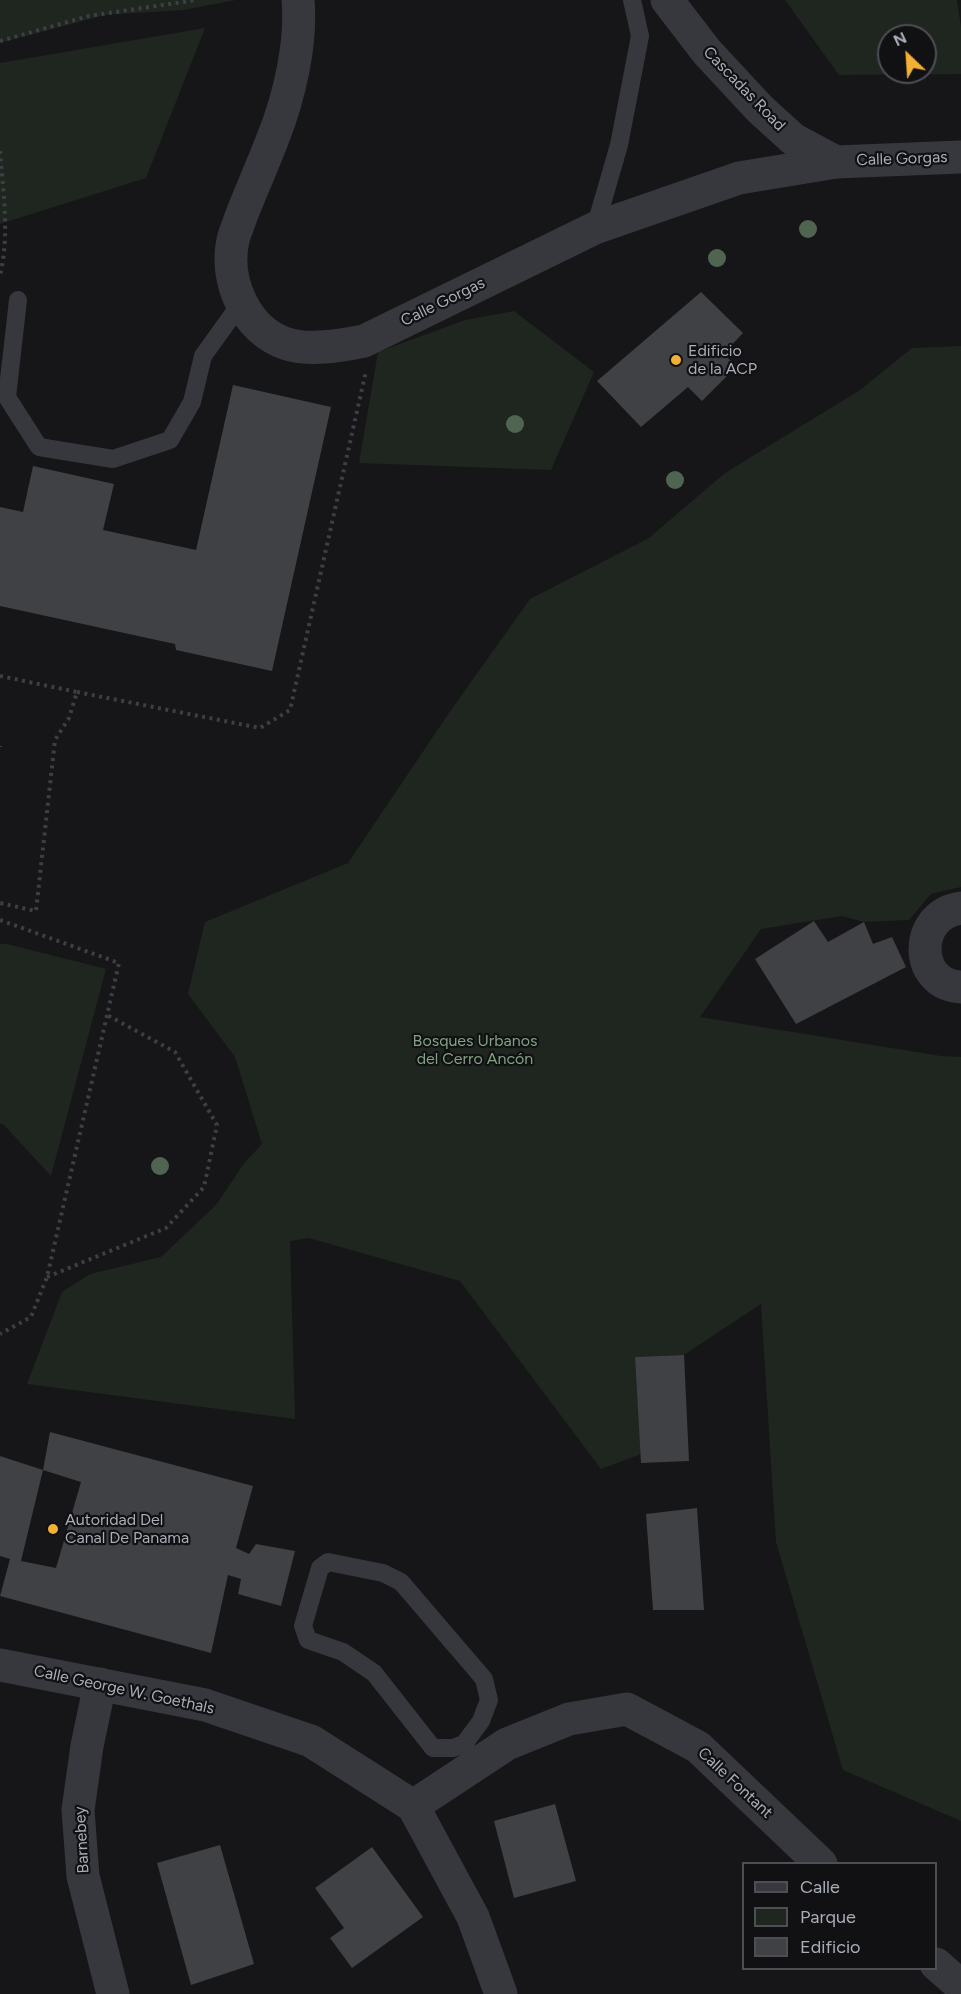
<!DOCTYPE html>
<meta charset="utf-8">
<style>
body{margin:0}
#map{position:relative;width:961px;height:1994px;overflow:hidden;background:#161618;font-family:Figtree,sans-serif}
canvas{display:block}
.legend{position:absolute;left:742px;top:1862px;width:195px;height:108px;box-sizing:border-box;background:#111113;border:2px solid #4d4f55;margin:0;padding:8px 10px;list-style:none;font-size:18px;color:#a8adb8}
.legend li{display:flex;align-items:center;gap:12px;height:30px}
.legend b{width:30px;border:2px solid #4d4f55}
.north{position:absolute;left:877px;top:24px;width:60px;height:60px;box-sizing:border-box;background:#111113;border:2px solid #4d4f55;border-radius:50%;rotate:335deg;font-size:16px;font-weight:700;line-height:24px;text-align:center;color:#a8adb8}
.north::after{content:'';display:block;margin:auto;width:21px;height:27px;background:#f2b134;clip-path:polygon(50% 0,100% 100%,50% 72%,0 100%)}
</style>
<div id="map">
<canvas width="961" height="1994"></canvas>
<ul class="legend">
<li><b style="height:8px;background:#37383d"></b>Calle</li>
<li><b style="height:16px;background:#1e261f"></b>Parque</li>
<li><b style="height:16px;background:#404145"></b>Edificio</li>
</ul>
<div class="north">N</div>
</div>
<script>
const context = document.querySelector('canvas').getContext('2d');
context.lineJoin = 'round';
function fillPath(path, color) { context.fillStyle = color; context.fill(path, 'evenodd'); }
function trace(path, color, width, dash) { context.strokeStyle = color; context.lineWidth = width; context.lineCap = dash ? 'butt' : 'round'; context.setLineDash(dash || []); context.stroke(path); }
function drawText(font, color, halo, rows, align = 'center') {
  context.font = font + ' Figtree,sans-serif'; context.lineWidth = 4.5; context.setLineDash([]); context.textBaseline = 'middle'; context.strokeStyle = halo; context.fillStyle = color; for (const [text, x, y, turn = 0] of rows) {
    context.save(); context.translate(x, y); context.rotate((+turn || 0) * Math.PI / 180); context.textAlign = isNaN(turn) ? turn : align; if (halo) context.strokeText(text, 0, 0); context.fillText(text, 0, 0); context.restore();
  }
}
fillPath(new Path2D(`
 M0 0H236L183 10 105 15 0 43Z
 M785 0H957L961 27V74L839 75ZM889 36H925V72H889Z
 M205 28 146 178 0 224V63Z
 M514 311 594 372 551 470 359 463 378 352 465 320Z
 M961 346V887L931 894 909 920 864 922 842 916 761 929 700 1017 941 1056 961 1057V1821L843 1770 776 1542 761 1304 684 1355 635 1357 641 1454 601 1469 460 1281 309 1238 290 1241 295 1419 27 1384 62 1292 90 1274 161 1257 216 1205 245 1162 262 1144 235 1057 188 994 205 922 348 863 451 710 530 599 649 538 725 473 860 390 912 348Z
 M0 944H7L106 969 51 1176 3 1124H0Z`), '#1e261f');
fillPath(new Path2D(`
 M701 292 743 333 723 354 737 366 702 401 688 387 641 427 597 381Z
 M233 385 331 407 272 671 176 650 175 644 0 606V507L23 512 33 466 114 484 103 530 196 550Z
 M814 921 828 942 864 922 873 944 892 937 906 967 796 1024 755 959Z
 M684 1355 689 1461 641 1463 635 1357Z
 M50 1432 253 1486 236 1548 249 1554 256 1544 295 1551 281 1606 238 1594 241 1579 228 1575 211 1653 0 1596 10 1559 0 1556V1456L43 1470 21 1561 56 1568 81 1482 43 1470Z
 M697 1508 704 1610H653L646 1514Z
 M555 1804 576 1881 514 1898 494 1821Z
 M220 1845 254 1964 191 1985 157 1863Z
 M372 1847 423 1917 352 1968 330 1938 344 1928 315 1888Z`), '#404145');
trace(new Path2D(`
 M0 41 89 16 196 0
 M0 151C3 192 10 235 0 275
 M0 676 77 692 69 718 55 740 36 911 0 903
 M77 692 260 728 290 710 366 371
 M0 746V747
 M0 920 119 963 47 1277 31 1317 0 1334
 M47 1277 166 1228 204 1187 217 1125 175 1052 107 1015`), '#3d3f44', 4, [3, 4.5]);
trace(new Path2D(`
 M595 228 619 145 640 36 632 0
 M18 300 7 397 39 447 113 459 170 440 192 402 203 356 241 303
 M464 1744 453 1748H433L374 1673 343 1652 308 1640 303 1626 320 1568 328 1562 383 1573 401 1582 484 1679 489 1700 481 1721 464 1744 475 1765`), '#37383d', 18);
trace(new Path2D(`
 M667 0 707 52 760 109 793 139 836 162
 M961 908C913 914 913 985 961 987
 M0 1665 205 1705 311 1741 413 1806 473 1917 501 1994
 M100 1684 87 1746 78 1810 83 1876 113 1994
 M413 1806 507 1744 569 1719 627 1709 698 1747 821 1864
 M936 1964 961 1986`), '#37383d', 33);
trace(new Path2D(`
 M298 0C302 43 289 98 273 138 263 164 252 189 242 214 239 223 235 232 233 240 224 281 246 331 287 344 310 351 340 346 364 341L595 228 739 178 836 162 961 157`), '#37383d', 33);
context.fillStyle = '#506452';
for (const [x, y] of [
 [808,229],
 [717,258],
 [515,424],
 [675,480],
 [160,1166]
]) { context.beginPath(); context.arc(x, y, 9, 0, 2 * Math.PI); context.fill(); }
for (const [x, y, r, color] of [
 [676,360,6,"#f2b134"],
 [53,1529,6,"#f2b134"]
]) { const dot = new Path2D(); dot.arc(x, y, r, 0, 2 * Math.PI); context.fillStyle = color; context.fill(dot); trace(dot, '#111113', 2); }
drawText('16px', '#a8adb8', '#111113', [
 ["Cascadas Road",744,89,46],
 ["Calle Gorgas",902,159,-2],
 ["Calle Gorgas",443,302,-26],
 ["Calle George W. Goethals",124,1690,12],
 ["Calle Fontant",735,1783,43],
 ["Barnebey",82,1840,-93]
]);
drawText('16px', '#a8adb8', '#111113', [
 ["Edificio",688,351],
 ["de la ACP",688,369],
 ["Autoridad Del",65,1520],
 ["Canal De Panama",65,1538]
], 'left');
drawText('16px', '#7fa381', '#111113', [
 ["Bosques Urbanos",475,1041],
 ["del Cerro Ancón",475,1059]
]);
</script>
